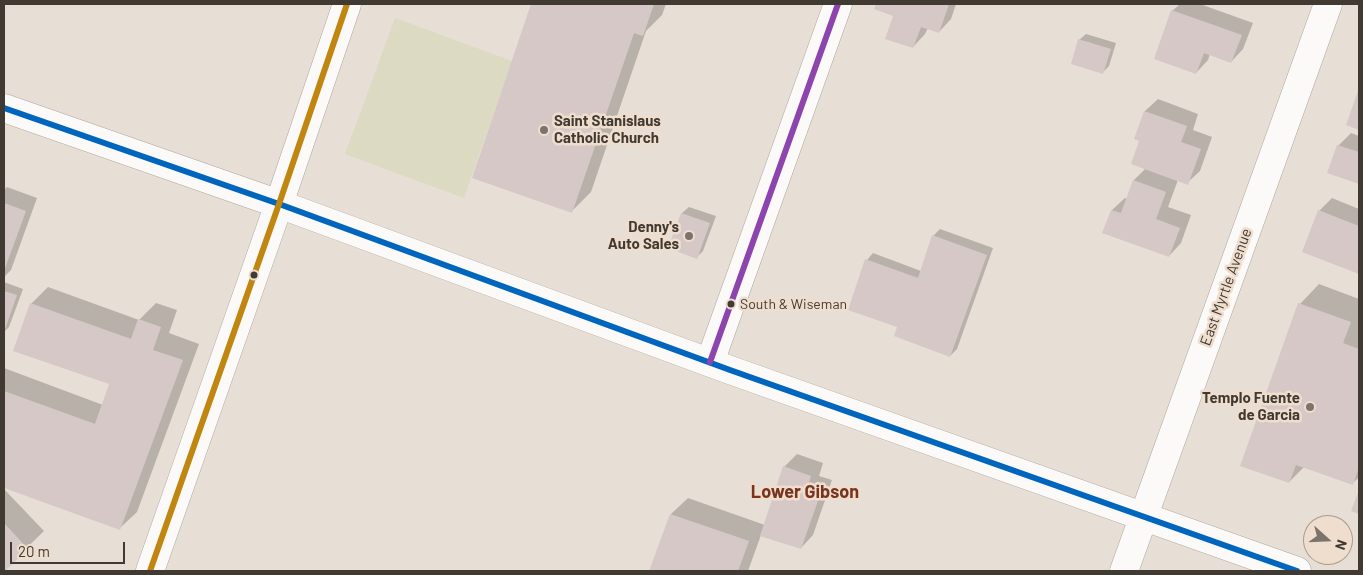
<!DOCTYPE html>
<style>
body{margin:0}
#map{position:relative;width:1363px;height:575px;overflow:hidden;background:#e7ded5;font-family:Barlow,sans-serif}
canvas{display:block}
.frame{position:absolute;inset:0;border:5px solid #413a33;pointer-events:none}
.north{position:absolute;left:1303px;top:515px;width:50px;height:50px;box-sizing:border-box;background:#efdecd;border:1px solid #a99c8f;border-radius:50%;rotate:110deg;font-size:14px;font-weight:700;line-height:20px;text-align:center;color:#413a33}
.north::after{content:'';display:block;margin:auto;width:18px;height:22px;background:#7b736c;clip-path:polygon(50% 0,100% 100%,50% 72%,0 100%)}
.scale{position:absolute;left:10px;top:542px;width:115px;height:22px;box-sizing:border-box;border:2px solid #413a33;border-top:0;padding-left:6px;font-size:15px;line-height:18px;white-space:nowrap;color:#413a33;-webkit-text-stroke:4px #efdecd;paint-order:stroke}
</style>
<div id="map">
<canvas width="1363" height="575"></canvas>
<div class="frame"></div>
<div class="north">N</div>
<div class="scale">20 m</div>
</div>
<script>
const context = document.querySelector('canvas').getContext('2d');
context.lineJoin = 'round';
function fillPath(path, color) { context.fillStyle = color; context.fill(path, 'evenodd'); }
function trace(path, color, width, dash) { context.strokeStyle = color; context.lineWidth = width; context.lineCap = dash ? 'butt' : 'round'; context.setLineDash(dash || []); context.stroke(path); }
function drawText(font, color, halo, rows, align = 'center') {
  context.font = font + ' Barlow,sans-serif'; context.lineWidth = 5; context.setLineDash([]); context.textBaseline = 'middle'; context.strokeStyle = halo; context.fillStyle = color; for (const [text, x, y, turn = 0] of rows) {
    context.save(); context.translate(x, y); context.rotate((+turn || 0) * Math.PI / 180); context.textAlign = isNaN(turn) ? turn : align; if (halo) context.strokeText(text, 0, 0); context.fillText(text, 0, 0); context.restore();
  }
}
fillPath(new Path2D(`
 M395 18 512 61 464 198 345 154Z`), '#dcdac2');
fillPath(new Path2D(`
 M532 4H666L662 15 646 31 591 192 572 211 473 177Z
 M877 4H956L951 19 939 32 928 28 925 34 913 47 895 15 875 8Z
 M1180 4H1200L1253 23 1243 49 1231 62 1210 54 1208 60 1196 73 1172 11Z
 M1086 34 1116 43 1109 66 1102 73 1079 40Z
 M1158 99 1198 114 1193 130 1212 137 1200 171 1187 183 1178 180 1168 207 1191 215 1181 243 1169 256 1104 232 1112 210 1125 198 1127 199 1134 180 1146 168 1141 140 1136 138 1145 111Z
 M1351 133 1359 136V183L1329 172 1338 146Z
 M7 187 37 198 11 270 4 277V190Z
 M1332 198 1359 209V272L1304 251 1319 211Z
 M689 207 716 216 703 251 697 257 670 248 682 213Z
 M940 229 993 248 957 349 950 356 899 326 867 260 873 253 921 271 933 236Z
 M4 282 23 289 9 327 4 332Z
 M1319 284 1359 299V477L1352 484 1304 467 1289 482 1300 304Z
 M48 287 139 320 156 303 177 310 169 333 199 344 137 512 120 528 4 486V368L103 405 110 384 31 304Z
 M797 454 823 463 819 476 832 480 813 535 801 548 761 535 748 571H651L671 514 688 498 765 525 784 467Z
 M4 489 44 531 4 570Z`), '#0003');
fillPath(new Path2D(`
 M531 4H654L643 36 634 33 572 213 472 178Z
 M876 4H949L939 33 921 27 913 48 885 39 893 16 874 9Z
 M1171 10 1242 35 1231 63 1204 53 1196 74 1154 59Z
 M1078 39 1111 49 1103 74 1071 64Z
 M1359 88V130L1346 125Z
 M1144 111 1187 126 1181 142 1201 149 1188 185 1131 164 1139 141 1134 139Z
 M1337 145 1359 152V184L1327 173Z
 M1133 180 1166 192 1156 219 1180 228 1169 257 1102 233 1111 210 1121 213Z
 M4 203 26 211 4 271Z
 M1318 210 1359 226V274L1302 252Z
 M681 213 710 223 697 259 668 248Z
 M932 235 987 255 950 357 894 336 897 327 848 310 865 259 918 278Z
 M4 291 17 295 4 332Z
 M30 303 131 339 138 319 161 327 153 350 183 360 120 530 4 488V391L95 424 109 384 13 351Z
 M1298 303 1351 322 1343 343 1359 349V467L1353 485 1296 465 1289 483 1240 466Z
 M783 466 811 476 807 488 821 492 801 549 760 536Z
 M1359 490V514L1351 511Z
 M670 514 749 541 738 571H649Z
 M4 523 28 549 5 571H4Z`), '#d7c8c8');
const street = new Path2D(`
 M710 362 838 4
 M1124 571 1328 4`);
const secondary = new Path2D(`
 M4 108 279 204 150 571`);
const primary = new Path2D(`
 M347 4 279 204 730 370 1297 571`);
trace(street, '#aea7a0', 29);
trace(secondary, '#aea7a0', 29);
trace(primary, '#aea7a0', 29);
trace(street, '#fbfaf9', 28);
trace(secondary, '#fbfaf9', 28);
trace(primary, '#fbfaf9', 28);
trace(new Path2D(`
 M4 108 279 204 730 370 1297 571`), '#0065bd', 6);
trace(new Path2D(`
 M710 362 838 4`), '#8e44ad', 6);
trace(new Path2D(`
 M150 571 279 204 347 4`), '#c0860f', 6);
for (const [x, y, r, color] of [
 [544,130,5,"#7b736c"],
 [689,236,5,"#7b736c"],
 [254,275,4.5,"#413a33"],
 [731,304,4.5,"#413a33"],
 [1310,407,5,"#7b736c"]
]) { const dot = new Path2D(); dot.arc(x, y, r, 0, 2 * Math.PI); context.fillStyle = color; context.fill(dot); trace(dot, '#efdecd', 2); }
drawText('14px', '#413a33', '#efdecd', [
 ["South & Wiseman",740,304]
], 'left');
drawText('bold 15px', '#413a33', '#efdecd', [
 ["Saint Stanislaus",554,121,"left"],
 ["Catholic Church",554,138,"left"],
 ["Denny's",679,227],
 ["Auto Sales",679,244],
 ["Templo Fuente",1300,398],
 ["de Garcia",1300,415]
], 'right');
drawText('15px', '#413a33', '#efdecd', [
 ["East Myrtle Avenue",1226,287,-70]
]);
drawText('bold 18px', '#783421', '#efdecd', [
 ["Lower Gibson",805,492]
]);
</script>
